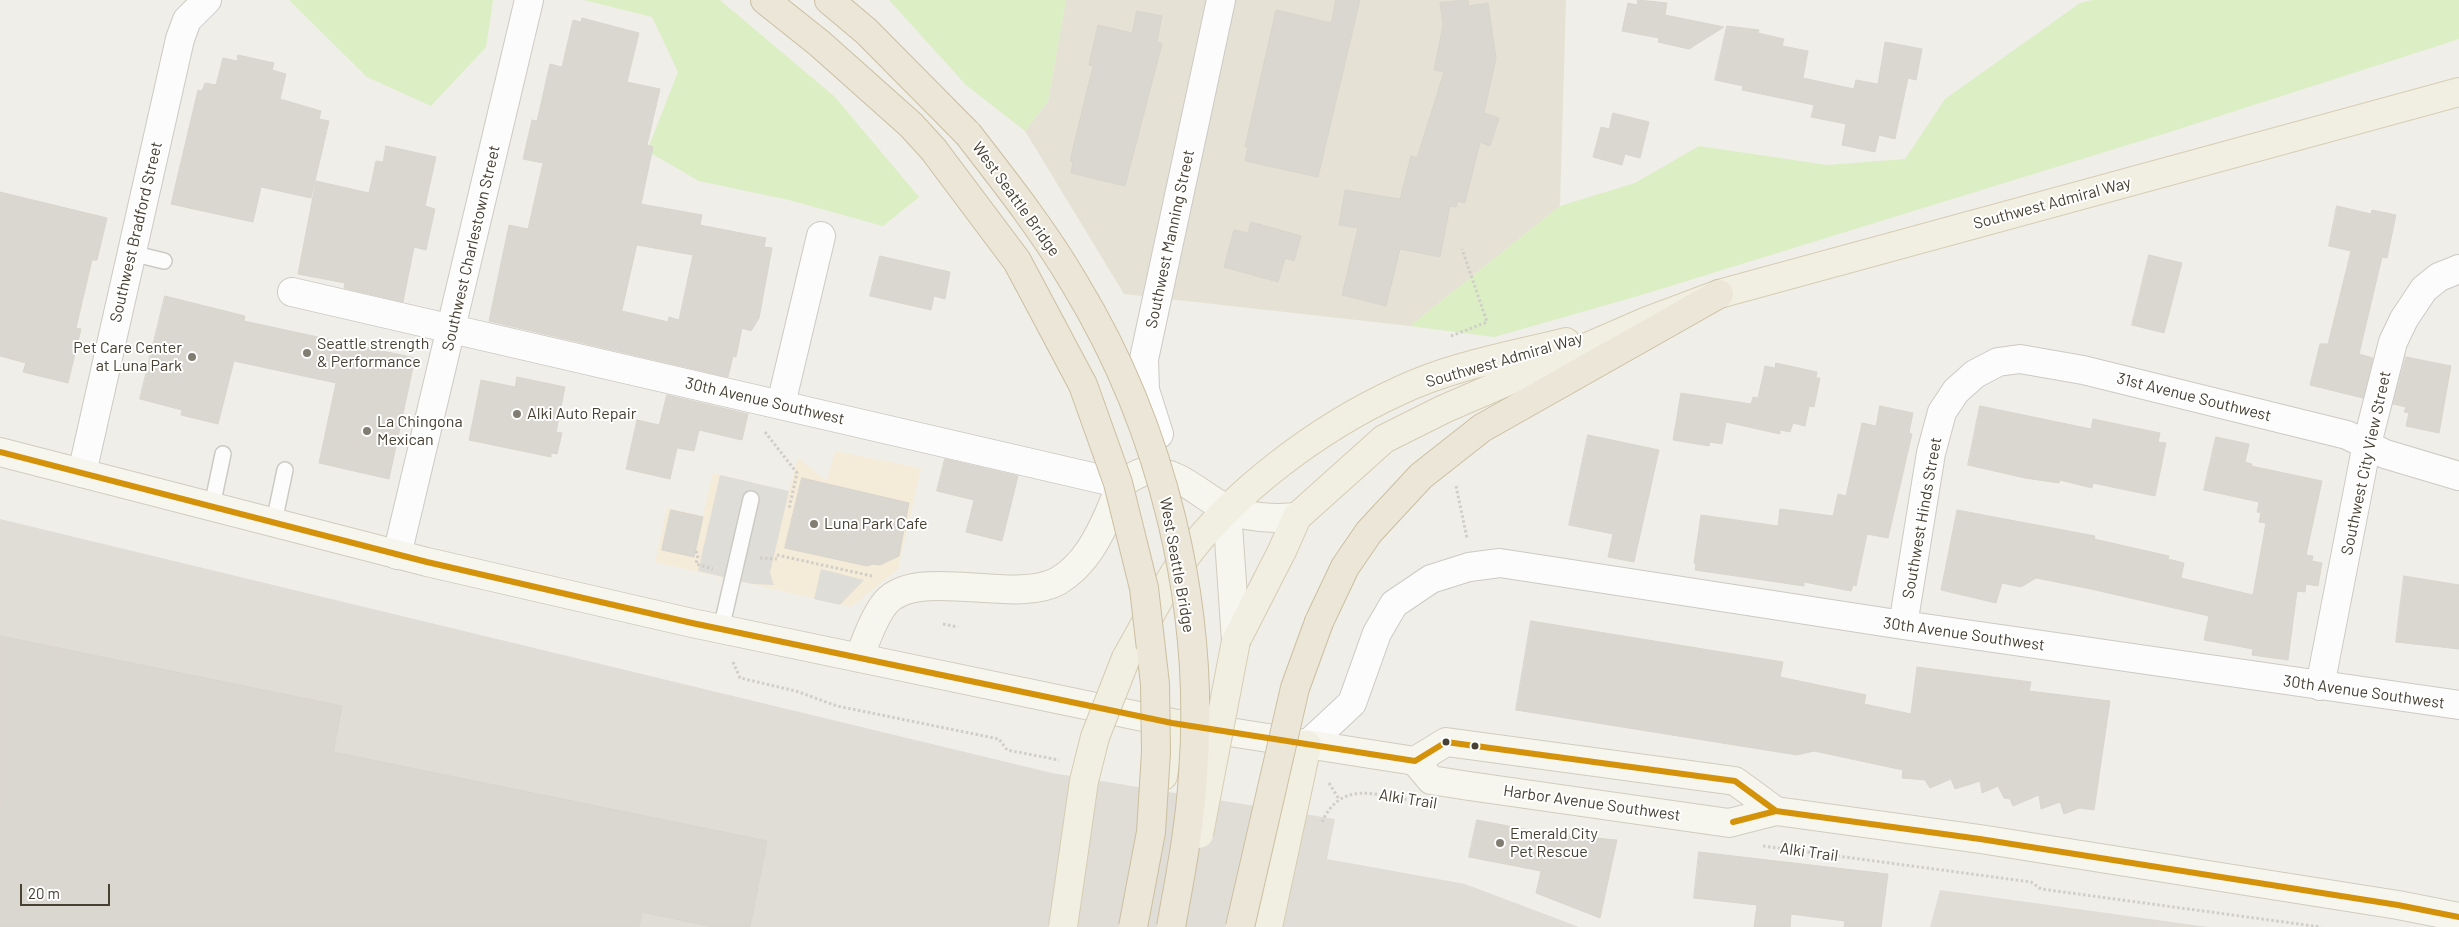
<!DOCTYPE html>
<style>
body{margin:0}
#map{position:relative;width:2459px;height:927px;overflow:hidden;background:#f0eee8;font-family:Barlow,sans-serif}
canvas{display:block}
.scale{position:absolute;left:20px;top:884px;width:90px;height:22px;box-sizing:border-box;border:2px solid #474033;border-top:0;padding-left:6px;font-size:15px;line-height:18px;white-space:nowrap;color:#474033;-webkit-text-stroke:4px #fff;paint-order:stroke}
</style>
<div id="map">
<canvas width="2459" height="927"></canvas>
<div class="scale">20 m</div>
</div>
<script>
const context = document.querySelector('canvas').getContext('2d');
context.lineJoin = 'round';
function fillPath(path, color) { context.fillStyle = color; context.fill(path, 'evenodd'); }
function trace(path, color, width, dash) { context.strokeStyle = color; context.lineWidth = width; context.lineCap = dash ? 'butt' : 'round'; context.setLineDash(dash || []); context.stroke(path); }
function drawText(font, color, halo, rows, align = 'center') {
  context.font = font + ' Barlow,sans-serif'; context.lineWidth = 4; context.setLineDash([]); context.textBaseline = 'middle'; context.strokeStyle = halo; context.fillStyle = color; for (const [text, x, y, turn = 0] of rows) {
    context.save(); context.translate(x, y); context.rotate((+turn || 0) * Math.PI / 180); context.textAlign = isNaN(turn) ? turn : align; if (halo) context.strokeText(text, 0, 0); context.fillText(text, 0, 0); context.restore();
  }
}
fillPath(new Path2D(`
 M1066 0H1566L1560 206 1410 326 1124 294 1025 131 1048 101Z`), '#e5e1d4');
fillPath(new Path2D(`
 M835 451 921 468 898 569 851 607 655 562 667 508 703 516 713 473 789 491 798 458 827 481Z`), '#f5ebd9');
fillPath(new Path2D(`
 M0 519 1052 773 1335 819 1327 859 1465 884 1579 927H0Z
 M1940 890 2208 927H1930Z`), '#e0ddd6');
fillPath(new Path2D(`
 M289 0H493L486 47 431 106 367 77Z
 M584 0H720L835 97 919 197 883 226 789 200 699 181 647 151 678 72 652 17Z
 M889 0H1066L1048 101 1025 131 966 85Z
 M2092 0H2459V39L2176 130 1638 296 1494 337 1410 326 1560 206 1635 183 1699 146 1827 165 1905 159 1945 99 2080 3Z`), '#dbeec4');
fillPath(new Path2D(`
 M720 475 789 491 770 573 774 585 752 584 698 571Z
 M821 569 864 580 840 605 814 599Z`), '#dfddd8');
const building = new Path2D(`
 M1336 0H1360L1318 177 1245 161 1248 147H1245L1276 10 1331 23Z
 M1468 0 1469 6 1488 3 1496 58 1484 113 1499 118 1490 146 1480 142 1465 203 1458 201 1456 207 1450 206 1440 257 1400 249 1386 306 1342 295 1358 228 1339 225 1345 190 1400 199 1411 156 1417 158 1444 72 1434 70 1443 25 1440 3Z
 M1638 0 1667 3 1665 15 1724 27 1689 49 1658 42 1659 38 1622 31 1628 3 1637 5Z
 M1137 11 1162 16 1157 42 1162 44 1125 186 1071 173 1073 162 1070 161 1093 66 1089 65 1098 25 1132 33Z
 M582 18 639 33 627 82 660 89 647 145 653 147 641 204 702 215 700 225 766 238 764 247 772 248 759 318 751 331 742 328 736 357 733 356 728 377 489 321 509 225 528 229 543 163 523 159 532 120 537 121 550 64 562 67 573 20 581 22ZM637 245 693 255 679 320 669 317 668 322 622 311Z
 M1727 26 1759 30 1758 33 1784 39 1782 46 1808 51 1803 78 1854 89 1856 80 1878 84 1885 42 1922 49 1916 80 1908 78 1895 139 1879 135 1875 152 1842 145 1846 124 1811 117 1814 105 1742 90 1743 86 1715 80Z
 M238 55 274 63 272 70 286 74 280 99 321 111 319 119 329 121 311 198 261 187 253 222 171 204 198 90 202 91 205 83 216 85 223 58 237 61Z
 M1613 113 1649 122 1640 158 1625 154 1622 165 1593 157 1601 127 1609 129Z
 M386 146 436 157 425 206 435 209 426 250 414 247 403 302 344 288 345 283 298 274 316 181 369 193 376 161 383 162Z
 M0 192 107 218 97 260H92L76 328 81 329 68 383 23 372 26 363 0 356Z
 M2337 206 2371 214 2372 210 2396 215 2387 258 2382 257 2359 354 2373 358 2363 398 2310 385 2320 344H2328L2351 251 2329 246Z
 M1251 222 1301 236 1294 261 1285 258 1278 282 1224 267 1234 230 1248 233Z
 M2149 255 2182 263 2164 333 2132 325Z
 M880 256 950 272 945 299 934 296 931 310 870 296Z
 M165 296 245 316 244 321 415 358 389 479 319 463 336 383 234 361 218 424 181 415 182 410 140 399Z
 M2406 357 2451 366 2439 433 2406 426 2409 413 2404 412 2406 407 2393 404Z
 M1776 363 1817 372 1816 378H1820L1814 407 1809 406 1805 426 1793 423 1790 432 1780 430V434L1726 422 1722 444 1710 442 1709 446 1673 440 1681 393 1751 404 1753 397 1758 398 1765 366 1775 368Z
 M517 377 565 387 556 432 562 433 557 454 551 453V457L469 440 481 380 515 387Z
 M667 395 748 414 742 440 699 430 694 451 677 448 670 479 626 469 637 420 659 425Z
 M1880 406 1913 413 1909 433 1912 434 1888 538 1867 534 1856 586 1853 585 1851 591 1804 582V586L1695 570 1696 564 1694 563 1701 515 1778 526 1780 509 1833 516 1838 494 1846 496 1862 423 1876 426Z
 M1980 406 2091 429 2093 419 2160 433 2158 442 2166 443 2155 496 2093 483 2092 488 2060 480 2059 483 2025 478 1968 465Z
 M1588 435 1659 450 1634 562 1608 557 1613 534 1569 525Z
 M2216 437 2249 444 2245 462 2252 464 2251 466 2322 481 2306 555 2313 556 2312 561 2322 563 2318 586 2306 584 2305 592 2297 591 2288 660 2252 655 2253 649 2204 640 2209 616 2091 589 2036 578 2021 587 2002 583 1996 603 1941 590 1957 510 2095 536 2094 539 2169 556 2168 559 2184 563 2181 578 2253 595 2266 523 2259 522 2261 513 2257 512 2259 502 2204 490Z
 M945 459 1018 476 1002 541 966 532 974 500 937 491Z
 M802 478 909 503 899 556 880 565 873 564 867 566 785 548Z
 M671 510 703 517 694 557 662 550Z
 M2404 576 2459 585V649L2396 642Z
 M1531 621 1783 662 1780 677 1866 695 1864 704 1911 714 1917 667 2031 682 2029 691 2110 701 2094 810 2080 808 2064 814 2060 802 2041 809 2039 795 2013 806 2010 799 2004 798 1998 786 1982 793 1980 781 1955 789 1951 779 1930 788 1925 780 1902 778 1903 770 1814 751 1797 755 1516 710Z
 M0 636 342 706 333 752 767 841 750 927H713L642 912 639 927H0Z
 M1477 820 1550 834 1617 840 1600 918 1536 893 1541 871 1469 857Z
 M1699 852 1888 874 1881 927H1844L1845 921 1791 914 1790 927H1754L1757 905 1694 898Z`);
fillPath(building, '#dad7d0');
trace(building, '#d8d5cd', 1);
const service = new Path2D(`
 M131 253 164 261
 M212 506 223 454
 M274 522 285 470
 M721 629 751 499`);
const minor = new Path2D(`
 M292 292 1122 484
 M781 404 821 236
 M1159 434 1145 390 1144 359 1221 0
 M82 473 180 39 187 20 207 0
 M397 555 529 0
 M1903 625 1931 453 1942 412 1956 391 1975 374 1998 362 2020 359 2083 370 2347 435 2385 454 2459 476
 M2320 686 2367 444 2393 342 2404 319 2424 289 2439 277 2459 269
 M1307 745 1352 703 1377 633 1394 604 1431 579 1469 567 1500 563 1903 625 2459 705`);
const secondary = new Path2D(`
 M0 452 427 562 692 623 1172 723 1415 761 1446 742 1735 781 1776 811
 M1227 510 1236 641
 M859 658C866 641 872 621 883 606 912 563 1014 606 1058 581 1085 565 1099 537 1111 509 1114 502 1117 491 1122 485 1125 480 1142 471 1148 471 1179 471 1200 495 1225 508 1242 518 1278 519 1297 517
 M1415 761 1431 780 1469 786 1729 823 1776 811 1980 839 2398 905 2459 917`);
const primary = new Path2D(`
 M1236 641 1282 551 1297 517 1384 439 1444 409 1647 321 1719 294 2459 92
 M1126 658C1144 627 1161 593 1181 563 1232 492 1320 427 1399 391 1451 366 1510 356 1566 342
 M1163 776 1172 723
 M1268 927 1307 745`);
const motorway = new Path2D(`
 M765 0 819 43 911 125 933 149
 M829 0 866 31 968 134
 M1319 622 1345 567 1369 532 1421 476 1482 428 1719 294`);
trace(service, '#cccac4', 18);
trace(minor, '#cccac4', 30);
trace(secondary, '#d0ccbe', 30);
trace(primary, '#d5cdb3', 30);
trace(motorway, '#cbbfa0', 30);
trace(new Path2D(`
 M1451 336 1487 322 1462 249
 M765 432 797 473 789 509
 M1456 486 1467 538
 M696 551 698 555 696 564 713 569
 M777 555 872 576
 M760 558 777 559
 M943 624 958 627
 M733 662 740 678 796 691 837 706 999 739 1007 750 1059 760
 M1329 783 1339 799
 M1322 822C1341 781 1373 794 1409 800
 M1763 846 2031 882 2041 889 2321 927`), '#d1cec9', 3, [2.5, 2.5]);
trace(service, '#fdfcfc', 15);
trace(minor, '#fdfcfc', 28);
trace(secondary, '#f6f5ee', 28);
trace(primary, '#f1eee2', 28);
trace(motorway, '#ece6d8', 28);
const primaryBridge = new Path2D(`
 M1199 834 1236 641
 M1063 927 1084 781 1095 737 1126 658`);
const motorwayBridge = new Path2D(`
 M968 134C1006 183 1044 231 1075 284 1163 429 1206 606 1193 775 1190 826 1180 877 1171 927
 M933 149 1017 261 1083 385 1118 483 1144 588 1155 684 1156 752 1151 832 1133 927
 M1240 927 1295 688 1319 622`);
trace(primaryBridge, '#d5cdb3', 30, []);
trace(motorwayBridge, '#cbbfa0', 30, []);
trace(primaryBridge, '#f1eee2', 28);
trace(motorwayBridge, '#ece6d8', 28);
trace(new Path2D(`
 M0 452 427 562 692 623 1172 723 1415 761 1446 742 1735 781 1776 811
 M1733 822 1776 811 1980 839 2398 905 2459 917`), '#d4920a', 6);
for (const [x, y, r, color] of [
 [307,353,5,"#827d72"],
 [192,357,5,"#827d72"],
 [517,414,5,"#827d72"],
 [367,431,5,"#827d72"],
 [814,524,5,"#827d72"],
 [1446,742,4.5,"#474033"],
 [1475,746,4.5,"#474033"],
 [1500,843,5,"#827d72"]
]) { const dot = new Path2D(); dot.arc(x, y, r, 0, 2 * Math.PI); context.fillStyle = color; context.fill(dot); trace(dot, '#fff', 2); }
drawText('16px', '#474033', '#fff', [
 ["West Seattle Bridge",1016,199,54],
 ["Southwest Admiral Way",2052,203,-15],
 ["Southwest Bradford Street",136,232,-77],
 ["Southwest Manning Street",1170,239,-78],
 ["Southwest Charlestown Street",471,248,-77],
 ["Southwest Admiral Way",1504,360,-16],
 ["31st Avenue Southwest",2194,397,14],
 ["30th Avenue Southwest",765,401,13],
 ["Southwest City View Street",2366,463,-78],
 ["Southwest Hinds Street",1922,518,-80],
 ["West Seattle Bridge",1177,565,80],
 ["30th Avenue Southwest",1964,634,8],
 ["30th Avenue Southwest",2364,692,8],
 ["Alki Trail",1408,799,9],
 ["Harbor Avenue Southwest",1592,803,8],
 ["Alki Trail",1809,852,8]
]);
drawText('16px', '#474033', '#fff', [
 ["Seattle strength",317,344],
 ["& Performance",317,362],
 ["Pet Care Center",182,348,"right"],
 ["at Luna Park",182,366,"right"],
 ["Alki Auto Repair",527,414],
 ["La Chingona",377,422],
 ["Mexican",377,440],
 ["Luna Park Cafe",824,524],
 ["Emerald City",1510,834],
 ["Pet Rescue",1510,852]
], 'left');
</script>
